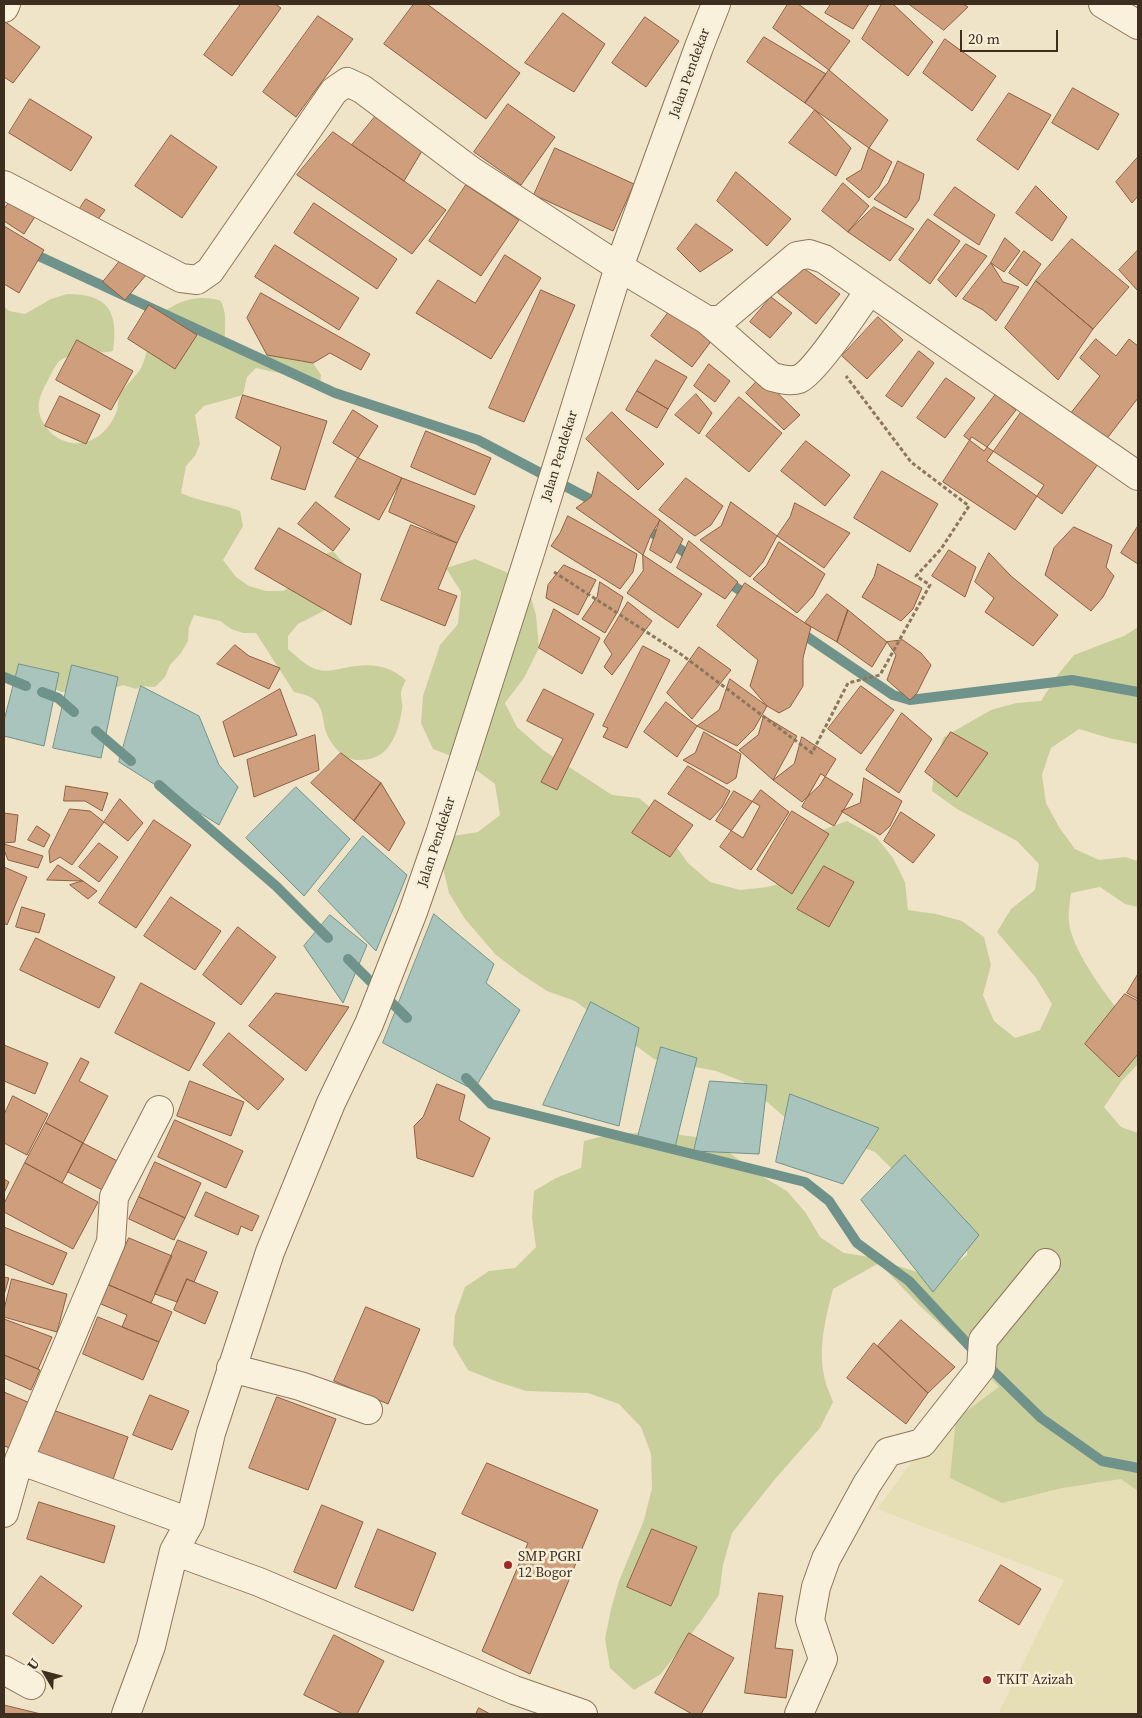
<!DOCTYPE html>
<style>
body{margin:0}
#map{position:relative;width:1142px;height:1718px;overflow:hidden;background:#f0e4c8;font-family:"Source Serif 4",serif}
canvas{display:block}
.frame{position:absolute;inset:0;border:5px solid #3d2e20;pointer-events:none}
.north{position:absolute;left:20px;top:1648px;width:50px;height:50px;-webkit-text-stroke:4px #f7eed8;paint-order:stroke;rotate:307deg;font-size:14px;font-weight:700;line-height:20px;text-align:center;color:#3d2e20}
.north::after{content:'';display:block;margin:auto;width:18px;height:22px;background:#3d2e20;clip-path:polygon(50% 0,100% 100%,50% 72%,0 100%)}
.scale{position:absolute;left:960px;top:30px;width:98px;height:22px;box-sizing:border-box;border:2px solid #3d2e20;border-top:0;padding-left:6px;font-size:15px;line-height:18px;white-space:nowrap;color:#3d2e20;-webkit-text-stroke:4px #f7eed8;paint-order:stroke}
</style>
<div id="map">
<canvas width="1142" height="1718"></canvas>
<div class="frame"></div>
<div class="north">U</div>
<div class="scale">20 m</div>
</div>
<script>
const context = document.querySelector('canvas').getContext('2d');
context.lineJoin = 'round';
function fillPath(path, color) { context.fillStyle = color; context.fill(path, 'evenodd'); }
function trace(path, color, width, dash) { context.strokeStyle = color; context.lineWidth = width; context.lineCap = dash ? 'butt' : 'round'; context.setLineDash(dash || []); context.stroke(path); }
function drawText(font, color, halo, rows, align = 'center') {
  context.font = font + ' "Source Serif 4",serif'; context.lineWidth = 5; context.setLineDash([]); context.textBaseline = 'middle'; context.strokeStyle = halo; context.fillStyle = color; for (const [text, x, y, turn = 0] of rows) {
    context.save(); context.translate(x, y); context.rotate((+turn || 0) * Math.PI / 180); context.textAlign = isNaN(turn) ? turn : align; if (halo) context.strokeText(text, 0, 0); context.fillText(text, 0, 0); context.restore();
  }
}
fillPath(new Path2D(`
 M1138 1330V1714H998L1064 1580 877 1509 981 1368Z`), '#e6deb5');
fillPath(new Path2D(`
 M67 294C108 294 119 311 113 351 99 354 71 352 61 360 56 363 53 371 50 376 40 395 32 409 47 428 49 430 52 435 55 436 80 453 106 438 116 413 119 408 117 400 120 395 124 386 136 377 141 368 148 354 148 338 155 324 167 302 198 293 221 301 228 318 224 325 225 343L236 353 267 355 283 353 297 356 313 363 321 375 320 390 308 386 284 374 256 368 247 377 243 395 204 406 195 415 200 444 195 456 186 466 181 493C200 502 220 503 240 511L243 526 223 560 236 577 249 586 266 591H283L298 582 317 558 333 551 347 567 335 605 298 624 288 636V649C296 656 304 664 313 668 323 673 334 670 344 668 368 663 387 664 406 680 404 684 401 690 401 694 401 699 403 704 402 709 398 736 388 762 357 760 342 759 329 743 325 729 323 720 323 712 318 704 313 696 302 694 294 692L256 633H243L231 629 220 621 194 615 189 627 188 641 181 653 170 665 165 677 155 687 141 686 136 689 123 685 111 689 61 692 49 686 15 676H4V306L9 311 25 314 51 299Z
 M475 559 506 572 528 588 536 615 539 648 524 678 505 703 517 727 543 750 612 795 639 798 659 815 673 842 688 863 710 882 740 890 767 887 791 881 820 831 847 821 876 837 893 858 905 882 908 910 936 914 962 921 984 937 991 965 983 995 994 1021 1015 1038 1040 1030 1052 1004 1036 978 997 932 1011 909 1035 890 1039 864 1017 841 957 809 932 791 935 762 944 737 991 710 1016 703 1041 701 1056 677 1074 655 1124 636 1138 627V744L1109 738 1079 729 1051 748 1042 775 1046 803 1059 827 1075 849 1099 860 1125 857 1138 861V907L1125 904 1100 887 1071 893C1070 902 1068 912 1069 921 1070 947 1106 996 1123 1016L1138 1014V1064L1121 1082 1104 1107 1121 1127 1138 1133V1491L1121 1479 1062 1488 1002 1503 950 1478 956 1419 999 1387 962 1345 919 1305 879 1263 833 1289C826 1317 818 1346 824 1375 825 1384 830 1393 833 1402L820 1428 775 1479 732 1533 723 1565 719 1595 701 1621 661 1674 634 1690 610 1668 605 1639 611 1609 619 1581 644 1520 652 1488 651 1454 641 1427 619 1404 588 1393 526 1391 495 1381 468 1370 453 1345 455 1315 465 1287 489 1271 515 1268 536 1247 532 1218 534 1191 556 1178 581 1168 584 1141 612 1134 641 1133H667L695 1137 721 1147 765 1178 787 1191 806 1213 820 1237 844 1253 870 1257 920 1273 946 1271 967 1255 968 1228 896 1173 875 1152 789 1121 744 1082 716 1071 654 1059 575 1001 547 991 521 974 496 955 465 919 449 893 442 864 447 837 478 832 500 815 495 784 464 761 433 749 421 723 423 696 440 645 458 624 461 592 446 568Z`), '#c9cf9b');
const water = new Path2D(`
 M19 664 59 673 44 746 4 736V721Z
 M72 665 118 677 101 758 53 748Z
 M141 686 199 716 219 765 238 787 219 825 119 762Z
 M296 787 350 839 304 896 246 838Z
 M363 836 407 875 376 951 318 891Z
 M434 914 494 964 486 983 520 1010 474 1090 383 1043Z
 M330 915 367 945 343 1003 304 946Z
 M591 1002 639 1028 619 1126 543 1105Z
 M661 1047 697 1058 675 1147 637 1141Z
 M710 1081 767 1085 759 1154 694 1151Z
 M790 1094 879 1128 843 1184 776 1162Z
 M905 1155 979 1235 933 1292 861 1200Z`);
fillPath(water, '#a9c4bc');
trace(water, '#6f938a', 1);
trace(new Path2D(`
 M4 240 335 393 478 440 599 504
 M641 527 669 542 695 559
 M723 579 750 597
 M797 630 893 695 910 700 1072 680 1138 692
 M4 677 26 686
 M42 692 58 698 74 712
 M96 731 131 761
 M159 785 276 886 328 938
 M348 959 407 1018
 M466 1078 491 1104 805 1182 829 1201 857 1243 909 1281 988 1366 1041 1418 1102 1461 1138 1468`), '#6f938a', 10);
const building = new Path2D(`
 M241 4H275L281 8 232 76 204 55Z
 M414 4H427L520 73 486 119 384 44Z
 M788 4H798L850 41 829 70 773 28Z
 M831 4H869L853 29 825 13Z
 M882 4H893L933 42 908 76 862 39Z
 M909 4H963L968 7 944 30Z
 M563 13 605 44 574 92 525 63Z
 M318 16 353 39 296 117 263 92Z
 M645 17 679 41 646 87 612 63Z
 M4 21 40 47 13 83 4 77Z
 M764 37 826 74 805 103 747 62Z
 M945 39 996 76 972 111 923 73Z
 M829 70 888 120 869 148 805 103Z
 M1073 88 1119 114 1098 150 1052 123Z
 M1009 93 1051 115 1018 170 977 140Z
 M30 99 92 137 71 171 9 133Z
 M508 104 555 137 521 185 474 152Z
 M815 110 851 148 836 176 789 143Z
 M379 112 425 146 404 181 352 145Z
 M333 132 446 210 412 254 297 175Z
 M171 135 217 167 182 218 135 186Z
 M555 148 634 184 613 231 534 195Z
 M869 148 892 162 879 187 869 198 846 179 861 170Z
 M1138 157V196L1132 203 1116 182Z
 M898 161 924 174 919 200 906 218 874 199 888 183Z
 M736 172 791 219 767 246 717 201Z
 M843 183 869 206 848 232 822 211Z
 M466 185 519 220 481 276 429 241Z
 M1036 186 1067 217 1052 241 1016 213Z
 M955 187 995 215 979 245 934 215Z
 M15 192 41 207 24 234 4 221V210Z
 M86 199 105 210 93 226 75 216Z
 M314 203 397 259 377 289 294 233Z
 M874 207 914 229 890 261 848 232Z
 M928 219 960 241 930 284 899 260Z
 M696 224 733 250 700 272 677 249Z
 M4 226 44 250 19 293 4 284Z
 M1005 238 1020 251 1004 272 991 263Z
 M1072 239 1129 287 1093 329 1036 281Z
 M966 244 987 256 956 297 938 280Z
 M275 245 359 298 339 330 255 277Z
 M1138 250V291L1119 270Z
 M1024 251 1041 264 1027 286 1009 273Z
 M505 255 541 278 491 359 416 313 438 280 475 303Z
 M124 256 146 275 125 300 103 282Z
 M991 263 1003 282 1019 287 996 321 983 310 963 299Z
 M799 265 840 294 816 324 778 293Z
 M1036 281 1093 329 1058 380 1005 328Z
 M541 290 575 305 524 422 489 408Z
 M261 293 370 354 361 370 330 353 313 363 267 355 247 318Z
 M771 297 792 313 770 338 750 322Z
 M149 305 197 335 175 369 128 339Z
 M674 305 715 336 692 367 651 336Z
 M878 317 903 340 867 379 842 356Z
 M1096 339 1116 356 1129 339 1138 346V398L1105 441 1070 414 1100 376 1080 358Z
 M77 340 133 371 111 410 56 380Z
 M919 351 934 363 902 407 886 396Z
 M656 360 687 377 668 409 637 391Z
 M709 364 730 381 715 402 694 386Z
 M761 377 800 415 784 430 746 393Z
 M946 378 975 398 945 438 917 418Z
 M637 391 668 409 657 428 626 410Z
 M696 394 712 413 699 434 675 415Z
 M996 394 1016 410 984 451 964 436Z
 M243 395 327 421 305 490 271 479 281 447 236 418Z
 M60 396 100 415 86 444 45 426Z
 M739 397 782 433 749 472 706 436Z
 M353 410 378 426 358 458 333 443Z
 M1022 411 1098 464 1062 514 987 461Z
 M612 412 664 464 638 490 586 439Z
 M426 431 491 458 475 495 411 467Z
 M972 437 1044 485 1015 530 943 482Z
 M806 441 850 475 825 506 781 471Z
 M358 458 402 478 379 520 335 497Z
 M882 471 938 504 910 552 854 518Z
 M598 472 660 520 651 535 643 555 576 508 591 497Z
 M402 478 475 506 457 543 389 512Z
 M686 478 723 506 711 525 695 536 659 510Z
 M316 502 350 529 333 551 298 524Z
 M731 502 777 536 763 562 750 577 700 540 721 526Z
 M795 503 850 533 824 568 777 536 790 517Z
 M568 516 637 554 633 572 620 589 551 546 560 533Z
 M660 520 683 539 671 563 650 550Z
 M411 525 457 543 438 589 457 596 445 626 381 600Z
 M1138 526V564L1121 553Z
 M1074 527 1112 545 1106 567 1114 576 1103 597 1091 611 1045 575 1054 548Z
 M279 528 361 574 351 625 255 569Z
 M689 541 738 582 725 599 677 568Z
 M779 542 825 574 813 596 797 613 753 579 766 566Z
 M949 550 976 567 965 597 932 576Z
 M989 553 1011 576 1058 615 1033 646 985 612 994 598 975 582Z
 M643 555 702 594 678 628 627 593 643 571Z
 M878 564 922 588 913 609 901 621 862 597 874 577Z
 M564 565 596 580 578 615 546 598 548 585Z
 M600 582 623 597 618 611 605 633 582 619 597 597Z
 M745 583 811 627 803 658V686L790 707 779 713 767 706 750 686 758 660 717 626Z
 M827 594 848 610 837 642 805 623Z
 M628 602 652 621 612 675 604 667 612 654 604 642Z
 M554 609 600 638 582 674 539 648Z
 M848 610 887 642 872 667 837 642Z
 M903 640 921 653 931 665 917 693 910 700 887 680 896 655 887 642Z
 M235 645 249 656 280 668 269 689 217 664Z
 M643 646 670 660 627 748 603 737 608 728 603 726Z
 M699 647 731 670 692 719 667 693Z
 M730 679 767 706 754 729 737 746 697 726 719 710Z
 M861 686 894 710 861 754 828 729Z
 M280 689 297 735 234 757 223 722Z
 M544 689 594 714 557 790 541 782 563 739 527 721Z
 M666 702 697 726 677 757 644 732Z
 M902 713 932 739 899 793 866 770Z
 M764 716 797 736 773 780 739 750 758 735Z
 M704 732 741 754 736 778 727 784 683 760 695 753Z
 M951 732 988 753 957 797 925 772Z
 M315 735 319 770 254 797 247 760Z
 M802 737 836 759 820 785 802 802 773 780 794 764Z
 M341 753 381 783 354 821 311 783Z
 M688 766 730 791 722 807 710 820 668 794Z
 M821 774 853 794 834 826 802 807Z
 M864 778 902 801 890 826 880 835 841 811 860 803Z
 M381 783 405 823 389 851 354 821Z
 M66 786 108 793 102 811 85 801H64Z
 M761 790 789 812 751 870 720 847Z
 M734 791 760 806 743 838 716 821Z
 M120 799 143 823 128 841 104 822Z
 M655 800 693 825 670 857 632 833Z
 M70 809 90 811 104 822 72 865 60 857 50 863 49 851Z
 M792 811 829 834 792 894 757 870Z
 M901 812 935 835 913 863 884 841Z
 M4 813 18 815 15 842 4 843Z
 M154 820 191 845 136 928 99 903Z
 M37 826 50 835 44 847 28 840Z
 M99 843 118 857 99 882 79 867Z
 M4 844 43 856 38 868 8 860 4 850Z
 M58 865 83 881 47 880Z
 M824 866 854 882 829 927 797 909Z
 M4 867 27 877 7 925 4 923Z
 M83 881 97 891 88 899 70 885Z
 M171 897 221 931 195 970 144 936Z
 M22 907 45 914 39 933 16 927Z
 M238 927 276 957 241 1005 203 975Z
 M36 938 115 977 99 1008 20 970Z
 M1138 974V999L1127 993Z
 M141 983 215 1023 189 1071 115 1033Z
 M276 993 349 1007 306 1071 249 1026Z
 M1125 994 1138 1001V1054L1119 1077 1085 1044Z
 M229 1033 284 1079 258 1110 203 1065Z
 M4 1045 48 1063 35 1094 4 1081Z
 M81 1058 89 1062 79 1081 108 1096 83 1143 46 1123Z
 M190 1081 244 1102 231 1136 177 1116Z
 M437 1084 465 1095 459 1120 490 1138 473 1177 417 1158 414 1126 423 1117Z
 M13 1096 48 1114 27 1155 4 1143V1115Z
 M175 1120 243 1151 226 1188 158 1157Z
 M46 1123 83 1143 62 1183 25 1163Z
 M83 1143 125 1165 110 1194 68 1172Z
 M155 1162 201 1183 185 1218 139 1197Z
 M25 1163 98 1202 73 1249 4 1212V1204Z
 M4 1179 9 1182 4 1193Z
 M206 1192 259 1216 252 1231 241 1226 238 1235 195 1216Z
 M139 1197 185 1218 174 1240 129 1219Z
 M4 1227 67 1253 53 1285 4 1264Z
 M129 1238 172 1256 151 1303 109 1285Z
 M178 1240 207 1252 194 1282 187 1279 177 1302 155 1294Z
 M4 1277 9 1278 4 1295Z
 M12 1279 67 1294 57 1332 4 1317V1310Z
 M187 1279 218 1292 205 1324 174 1310Z
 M109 1285 172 1312 159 1342 122 1327 127 1315 101 1304Z
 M366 1307 420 1329 388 1404 334 1381Z
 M98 1317 159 1342 143 1380 83 1354Z
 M4 1319 52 1337 38 1369 4 1355Z
 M901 1320 955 1367 928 1393 878 1346Z
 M874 1343 928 1393 906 1424 847 1378Z
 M4 1355 40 1370 31 1390 4 1378Z
 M4 1392 30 1403 10 1448 4 1446Z
 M150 1395 189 1411 172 1450 133 1435Z
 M277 1397 336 1419 308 1490 249 1468Z
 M53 1410 128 1437 111 1485 36 1457Z
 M487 1463 598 1510 530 1674 482 1651 528 1543 462 1514Z
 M39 1502 115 1526 104 1563 27 1539Z
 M322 1505 363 1522 336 1589 294 1572Z
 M378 1529 436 1553 413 1611 355 1587Z
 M652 1529 697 1547 671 1606 627 1587Z
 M1001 1565 1041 1589 1019 1625 979 1601Z
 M41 1576 82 1606 53 1644 13 1614Z
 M759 1593 783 1596 775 1648 793 1650 786 1698 745 1693Z
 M689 1633 734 1658 701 1714H692L655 1693Z
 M334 1635 384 1661 357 1714H343L304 1695Z
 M4 1705 41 1714H4Z
 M479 1708 490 1714H476Z`);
fillPath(building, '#cf9f7d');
trace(building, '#8d5f41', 1);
const minor = new Path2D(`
 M1103 4 1138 25
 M4 8 6 4
 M4 185 181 278 197 280 210 271 334 91 347 82 362 89 470 170 619 267 707 320H721L797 256 809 254 824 259 1138 476
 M707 320 772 377C781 379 790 382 799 379 814 373 858 307 869 291
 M231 1368 300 1386 368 1410
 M19 1460 190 1522
 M4 1513 19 1460 111 1242 114 1197 159 1110
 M174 1551 259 1582 514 1690 583 1714
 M4 1670 31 1685
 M126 1714 151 1646 174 1551 190 1522 211 1433 270 1252 331 1103 369 1024 413 912 440 834 529 556 619 267 699 47 716 4
 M799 1714 823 1659 810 1620 816 1587 826 1559 867 1484 888 1452 922 1443 981 1368 983 1340 1046 1263`);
trace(minor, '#8d765c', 30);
trace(new Path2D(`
 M554 572 682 655 812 753 848 683 880 675 930 585 916 576 941 549 969 506 911 462 846 376`), '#8d765c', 3, [4, 2.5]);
trace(minor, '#faf1dc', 28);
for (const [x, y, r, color] of [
 [508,1565,5,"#9e2a2b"],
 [987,1680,5,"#9e2a2b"]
]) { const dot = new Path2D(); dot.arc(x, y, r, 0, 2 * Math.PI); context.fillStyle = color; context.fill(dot); trace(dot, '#f7eed8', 2); }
drawText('14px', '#3d2e20', '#f7eed8', [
 ["Jalan Pendekar",690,73,-70],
 ["Jalan Pendekar",560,456,-73],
 ["Jalan Pendekar",437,842,-72]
]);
drawText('14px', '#3d2e20', '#f7eed8', [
 ["SMP PGRI",518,1557],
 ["12 Bogor",518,1573],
 ["TKIT Azizah",997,1680]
], 'left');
</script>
